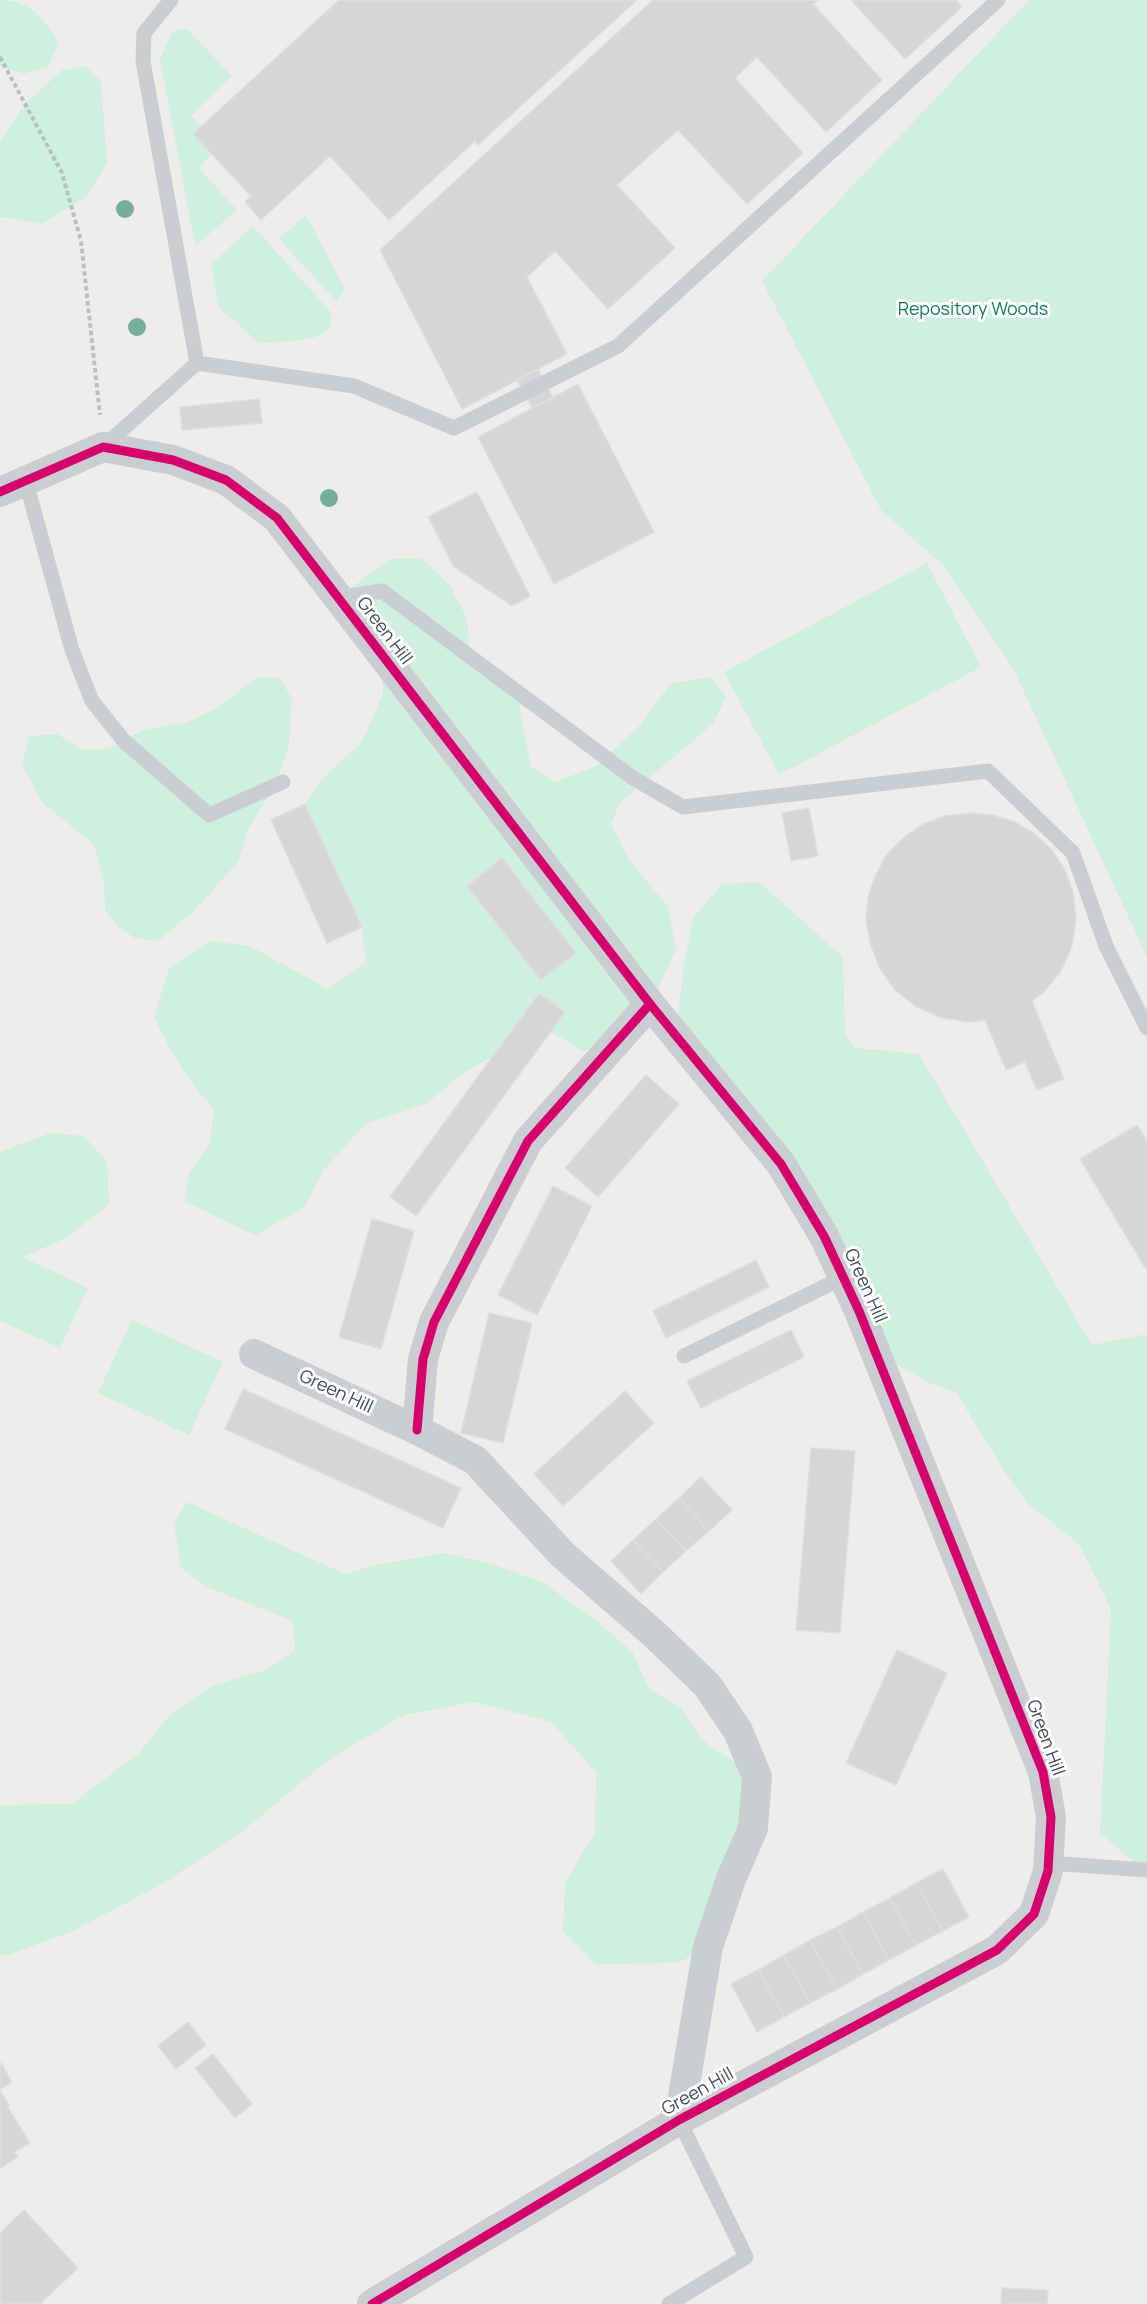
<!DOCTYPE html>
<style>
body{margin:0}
canvas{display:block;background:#eeedec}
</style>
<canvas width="1147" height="2304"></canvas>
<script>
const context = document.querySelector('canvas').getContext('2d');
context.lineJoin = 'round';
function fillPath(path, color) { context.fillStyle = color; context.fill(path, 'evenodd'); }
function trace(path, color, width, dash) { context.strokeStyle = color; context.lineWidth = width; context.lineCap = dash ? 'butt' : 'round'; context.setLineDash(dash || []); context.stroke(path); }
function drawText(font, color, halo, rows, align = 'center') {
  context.font = font + ' Manrope,sans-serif'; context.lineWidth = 6; context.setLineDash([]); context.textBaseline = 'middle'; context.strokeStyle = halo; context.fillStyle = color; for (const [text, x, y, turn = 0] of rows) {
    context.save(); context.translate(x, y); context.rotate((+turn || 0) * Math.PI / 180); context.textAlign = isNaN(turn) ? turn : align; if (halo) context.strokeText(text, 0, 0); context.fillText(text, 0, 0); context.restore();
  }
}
fillPath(new Path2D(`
 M0 0C30 0 43 17 58 42L49 66 24 74 0 66Z
 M1029 0H1147V957L1013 668 943 565 881 510 762 281Z
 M179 29 188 30 232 76 191 116 201 126 193 134 212 154 199 168 237 210 195 246 160 59 172 33Z
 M85 66 101 81 107 163 86 197 41 224 0 217V142L25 104 62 70Z
 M306 215 345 289 336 301 279 239Z
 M253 226 330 311C343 345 280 341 259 343L219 307 211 264Z
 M421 558 449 584 467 618 470 657 517 692 531 767 556 782 596 766 638 727 671 683 712 677 726 697 713 724 620 802 611 824 629 860 668 906 676 949 658 989 616 1042 583 1051 551 1032 565 1012 538 993 492 1057 464 1072 426 1104 365 1124 323 1171 305 1206 256 1236 184 1201 189 1173 210 1144 214 1109C186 1078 172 1055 154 1017L169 968 210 941 250 946 328 989 366 962 362 927 305 804 319 782 362 742 383 693 379 652 338 598 390 559Z
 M927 563 981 667 779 775 724 672Z
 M258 677 280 678 292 699 289 745 275 786 249 827 238 862 195 910 158 941 135 938 120 928 105 911 104 882 94 845 43 803 22 765 29 736 57 734 80 749H109L142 730 188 722 215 709Z
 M759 882 843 957 845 1035 856 1048 919 1054 1092 1345 1147 1334V1873L1100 1833 1111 1609 1079 1544 1028 1504 1004 1471 956 1392 932 1384 876 1353 844 1277 676 1035 683 970 693 918 722 884Z
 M50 1133 84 1136 107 1162 109 1204 68 1237 23 1257 88 1288 60 1348 0 1321V1152Z
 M132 1320 223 1362 189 1435 98 1393Z
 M187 1502 345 1574 376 1565 444 1553 491 1564 542 1582 596 1620 633 1653 649 1689 681 1708 702 1740 757 1777 708 1947 678 1963 595 1964 563 1932 565 1883 595 1832 596 1772 551 1722 474 1702 404 1715 328 1760 243 1831 162 1884 71 1932 5 1956 0 1954V1805L72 1804 140 1752 168 1717 211 1686 266 1670 295 1651 293 1621 207 1587 181 1568 174 1524Z`), '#cfefdf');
const building = new Path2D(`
 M339 0H637L478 145 475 141 389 220 330 156 261 220 245 202 251 196 193 134Z
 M653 0H818L813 4 882 80 826 132 757 57 735 78 803 153 747 204 678 130 617 185 675 248 608 309 555 251 527 277 567 354 462 409 380 250Z
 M851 0H956L962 7 905 59Z
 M538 369 553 398 532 408 517 380Z
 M578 384 654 532 554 584 478 437Z
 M259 399 262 423 182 430 180 407Z
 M477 492 530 596 512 606 454 567 428 517Z
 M305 804 362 927 327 943 271 820Z
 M809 808 818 856 791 861 782 813Z
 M969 813 992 815 1015 822 1035 834 1052 850 1065 870 1073 892 1076 919 1072 946 1061 971 1044 992 1032 1001 1064 1079 1037 1090 1025 1062 1006 1070 985 1020 970 1022 942 1018 917 1007 896 991 880 969 870 943 866 920 868 897 876 874 887 854 904 837 923 824 945 816Z
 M502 858 576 953 541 980 467 886Z
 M539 993 565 1012 416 1216 390 1197Z
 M646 1075 679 1104 598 1197 565 1168Z
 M1137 1125 1147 1141V1271L1080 1159Z
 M553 1186 592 1206 537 1315 498 1295Z
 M372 1219 414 1231 381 1349 339 1337Z
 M756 1260 769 1287 666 1338 653 1311Z
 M489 1313 532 1323 503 1443 461 1433Z
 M791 1330 804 1357 701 1408 687 1381Z
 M243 1389 461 1488 443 1528 225 1429Z
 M625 1391 654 1423 563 1506 534 1474Z
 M811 1448 855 1451 840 1633 796 1630Z
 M701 1477 732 1510 709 1531 679 1498Z
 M679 1498 709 1531 686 1551 656 1519Z
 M656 1519 686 1551 663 1572 633 1540Z
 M633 1540 663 1572 641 1594 611 1561Z
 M897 1650 947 1673 896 1785 846 1763Z
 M943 1869 969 1917 943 1931 916 1883Z
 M916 1883 943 1931 916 1945 890 1898Z
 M890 1898 916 1945 889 1960 863 1912Z
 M863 1912 889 1960 863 1974 837 1927Z
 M837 1927 863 1974 837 1989 810 1940Z
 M810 1940 837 1989 810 2003 784 1955Z
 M784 1955 810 2003 784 2017 758 1970Z
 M758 1970 784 2017 757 2032 731 1984Z
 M188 2022 206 2045 176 2069 158 2046Z
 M213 2054 252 2104 235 2118 195 2068Z
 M1 2063 12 2082 0 2089V2064Z
 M0 2090 9 2105 7 2106 30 2143 14 2152 18 2157 0 2168Z
 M24 2210 78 2268 40 2304H0V2233Z
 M1002 2288 1048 2290 1047 2304H1001Z`);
fillPath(building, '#d6d6d8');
trace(building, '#dfdedf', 1.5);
trace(new Path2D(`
 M0 57 62 173 81 241 100 415`), '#b6c2c1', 4, [4.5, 3]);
trace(new Path2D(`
 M197 363 354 386 454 428 618 346 998 0
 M103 447 197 363 143 61 144 33 171 0
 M26 482 72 650 92 701 124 741 209 815 283 782
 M338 598 382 591 633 778 683 807 988 771 1073 853 1106 946 1147 1028
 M684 1356 844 1277
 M1049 1863 1147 1870
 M669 2304 746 2257 679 2120`), '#cacdd1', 15);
trace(new Path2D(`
 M0 492 103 447 173 460 226 480 277 518 650 1004
 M254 1354 417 1430 475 1460 563 1555 653 1633 707 1685 738 1731 757 1777 753 1828 731 1879 708 1947 679 2120
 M372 2304 679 2120 997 1950 1034 1914 1048 1871 1051 1817 1043 1772 859 1311 824 1236 781 1164 650 1004 528 1141 434 1322 423 1359 417 1430`), '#cacdd1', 30);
trace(new Path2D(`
 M0 492 103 447 173 460 226 480 277 518 650 1004
 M372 2304 679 2120 997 1950 1034 1914 1048 1871 1051 1817 1043 1772 859 1311 824 1236 781 1164 650 1004 528 1141 434 1322 423 1359 417 1430`), '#d6006c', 9);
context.fillStyle = '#75af99';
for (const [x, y] of [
 [125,209],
 [137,327],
 [329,498]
]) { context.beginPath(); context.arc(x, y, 9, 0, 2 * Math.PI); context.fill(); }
drawText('18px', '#127d55', '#fff', [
 ["Repository Woods",973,310]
]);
drawText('18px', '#434c5a', '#fff', [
 ["Green Hill",384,631,53],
 ["Green Hill",865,1286,66],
 ["Green Hill",336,1392,25],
 ["Green Hill",1045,1738,70],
 ["Green Hill",698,2092,-29]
]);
</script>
